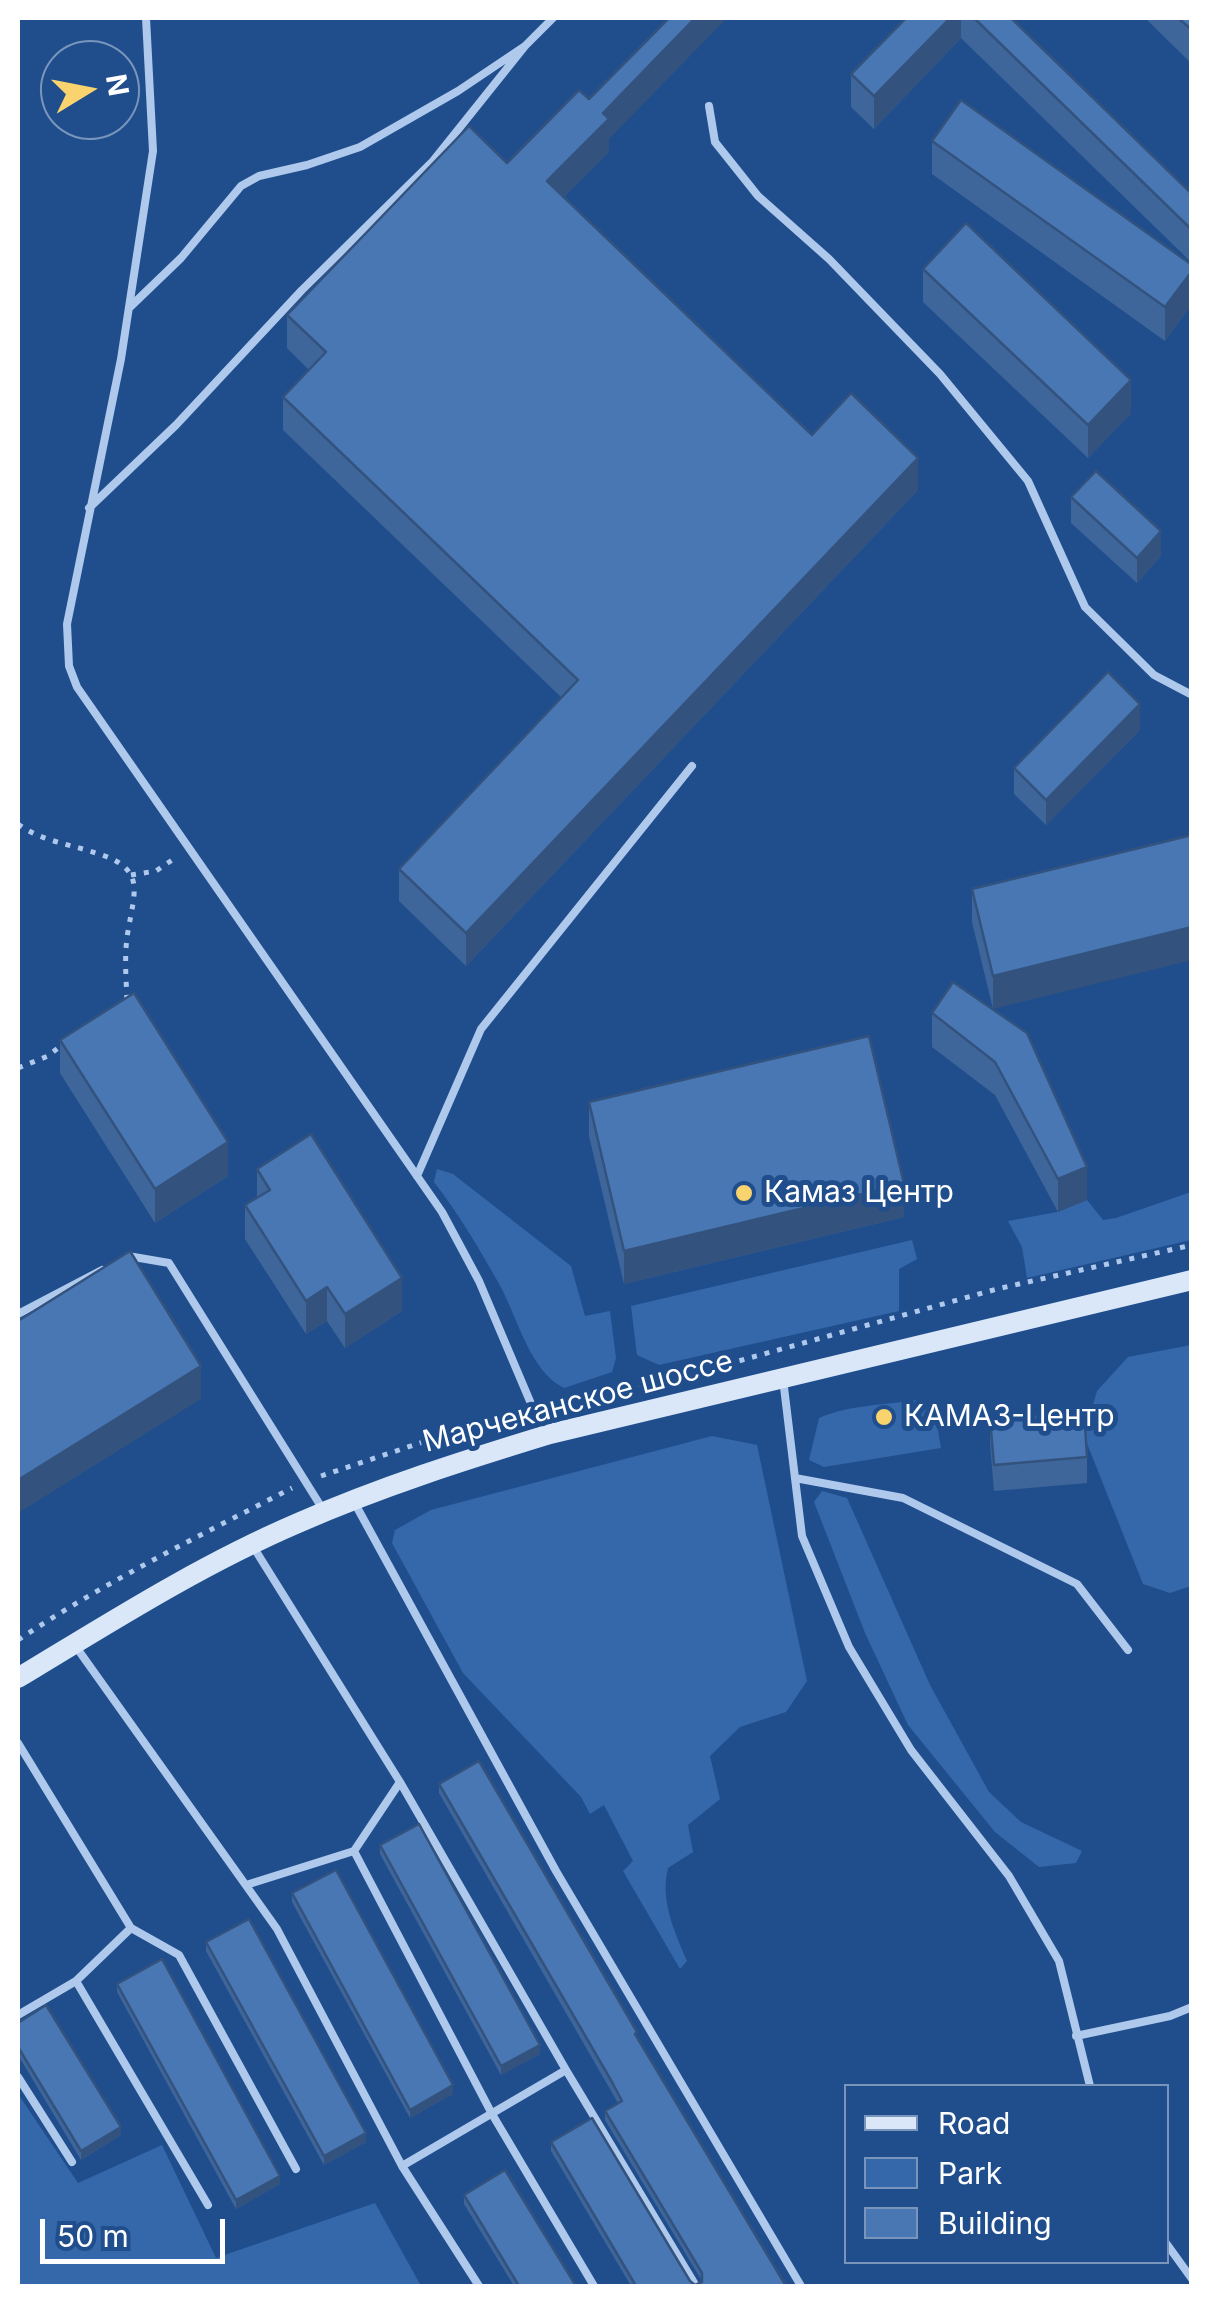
<!DOCTYPE html>
<meta charset="utf-8">
<style>
body{margin:0}
#map{position:relative;width:1209px;height:2304px;overflow:hidden;background:#204e8d;font-family:Inter,sans-serif}
canvas{display:block}
.frame{position:absolute;inset:0;border:20px solid #fff;pointer-events:none}
.legend{position:absolute;left:844px;top:2084px;width:325px;height:180px;box-sizing:border-box;background:#204e8d;border:2px solid #7995bb;margin:0;padding:12px 18px;list-style:none;font-size:30px;color:#fff}
.legend li{display:flex;align-items:center;gap:20px;height:50px}
.legend b{width:50px;border:2px solid #7995bb}
.north{position:absolute;left:40px;top:40px;width:100px;height:100px;box-sizing:border-box;background:#204e8d;border:2px solid #7995bb;border-radius:50%;rotate:80deg;font-size:28px;font-weight:700;line-height:40px;text-align:center;color:#fff}
.north::after{content:'';display:block;margin:auto;width:35px;height:45px;background:#f9d36e;clip-path:polygon(50% 0,100% 100%,50% 72%,0 100%)}
.scale{position:absolute;left:40px;top:2219px;width:185px;height:45px;box-sizing:border-box;border:5px solid #fff;border-top:0;padding-left:12px;font-size:30px;line-height:35px;white-space:nowrap;color:#fff;-webkit-text-stroke:8px #204e8d;paint-order:stroke}
</style>
<div id="map">
<canvas width="1209" height="2304"></canvas>
<div class="frame"></div>
<ul class="legend">
<li><b style="height:12px;background:#d9e7f9"></b>Road</li>
<li><b style="height:28px;background:#3468aa"></b>Park</li>
<li><b style="height:28px;background:#4977b4"></b>Building</li>
</ul>
<div class="north">N</div>
<div class="scale">50 m</div>
</div>
<script>
const context = document.querySelector('canvas').getContext('2d');
context.lineJoin = 'round';
function fillPath(path, color) { context.fillStyle = color; context.fill(path, 'evenodd'); }
function trace(path, color, width, dash) { context.strokeStyle = color; context.lineWidth = width; context.lineCap = dash ? 'butt' : 'round'; context.setLineDash(dash || []); context.stroke(path); }
function drawText(font, color, halo, rows, align = 'center') {
  context.font = font + ' Inter,sans-serif'; context.lineWidth = 10; context.setLineDash([]); context.textBaseline = 'middle'; context.strokeStyle = halo; context.fillStyle = color; for (const [text, x, y, turn = 0] of rows) {
    context.save(); context.translate(x, y); context.rotate((+turn || 0) * Math.PI / 180); context.textAlign = isNaN(turn) ? turn : align; if (halo) context.strokeText(text, 0, 0); context.fillText(text, 0, 0); context.restore();
  }
}
fillPath(new Path2D(`
 M437 1169 453 1174 571 1266 585 1316 610 1311 616 1358 612 1372 564 1388C529 1371 517 1315 498 1282 479 1248 458 1213 434 1182Z
 M1191 1192V1240L1027 1278 1022 1247 1008 1221 1057 1212 1087 1200 1103 1220 1116 1218Z
 M912 1240 917 1259 899 1269V1311L659 1365 637 1355 631 1306Z
 M1191 1345V1586L1170 1593 1143 1584 1084 1436 1097 1391 1128 1357Z
 M924 1399 935 1412 941 1448 824 1467 809 1460 819 1418C851 1404 889 1405 924 1399Z
 M712 1436 757 1445 807 1681 786 1712 740 1727 710 1756 720 1799 688 1825 693 1852 668 1868C660 1901 674 1930 687 1961L680 1969 623 1871 633 1861 604 1805 590 1814 581 1797 463 1673 392 1543 395 1530 431 1510Z
 M822 1491 847 1498 930 1685 989 1792 1021 1822 1082 1851 1076 1863 1039 1867 995 1832 908 1725 865 1633 814 1502Z
 M18 2094 78 2183 162 2145 216 2258 375 2203 421 2286H18Z`), '#3468aa');
trace(new Path2D(`
 M18 824C41 841 69 844 96 853 146 868 135 890 128 931 124 954 126 977 127 1000
 M131 875 156 871 178 856
 M18 1068 48 1056 63 1044
 M549 1402 692 1374 997 1289 1192 1245
 M321 1476 519 1410
 M18 1640C105 1582 199 1536 292 1488`), '#aec9ec', 5, [5, 8]);
trace(new Path2D(`
 M146 18 153 151 121 359 67 624 69 666 77 687 442 1212 479 1281 532 1406 548 1430
 M709 106 715 142 758 196 829 259 940 374 1028 481 1085 607 1154 675 1192 695
 M129 308 181 258 241 186 259 176 307 165 360 147 458 91 525 46 553 18
 M89 508 176 425 302 290 433 161 525 46
 M417 1176 481 1029 692 766
 M128 1256 169 1263 322 1508
 M18 1314 102 1270
 M783 1379 802 1536 849 1647 911 1750 1009 1876 1059 1961 1090 2086
 M795 1478 903 1498 1077 1584 1128 1650
 M353 1500 556 1871 801 2286
 M254 1548 400 1782 354 1851 492 2114 594 2286
 M74 1644 277 1929 402 2166 479 2286
 M18 1743 131 1928 76 1981 208 2205
 M400 1782 566 2070
 M246 1885 354 1851
 M131 1928 179 1955 296 2169
 M18 2015 76 1981
 M1076 2036 1170 2016 1192 2007
 M18 2077 72 2162
 M402 2166 566 2070 696 2286
 M1166 2243 1192 2279`), '#aec9ec', 8);
trace(new Path2D(`
 M18 1678C109 1623 200 1565 298 1523 380 1487 465 1460 550 1434L1192 1280`), '#d9e7f9', 20);
fillPath(new Path2D(`
 M906 18H1011L1192 194V263L961 38 874 129 851 107V74Z
 M1145 18H1192V64Z
 M609 139V152L564 197 812 435 918 490 466 966 399 901V869L561 697 283 430V397L309 370 287 348V315L507 163Z
 M932 141 1192 265V304L1165 341 932 174Z
 M923 269 1131 413 1088 458 923 302Z
 M1071 497 1161 556 1137 583 1071 523Z
 M1140 730 1046 825 1014 794V768Z
 M1192 835 993 1009 972 922V889Z
 M953 982 1087 1200 1058 1212 995 1095 932 1047V1013Z
 M60 1040 228 1176 155 1223 60 1073Z
 M589 1102 904 1217 624 1284 589 1136Z
 M257 1169 402 1311 345 1348 327 1321 306 1334 245 1239V1205L257 1198Z
 M990 1418 1087 1457V1483L994 1491 990 1444Z
 M439 1784 637 2038 786 2286H631L551 2151V2142L690 2281 695 2285 702 2281 605 2120V2111L618 2103 439 1793Z
 M380 1845 540 2054 501 2075 380 1854Z
 M292 1893 453 2094 410 2118 292 1902Z
 M206 1942 366 2142 324 2165 206 1951Z
 M117 1984 280 2184 236 2209 117 1992Z
 M18 2023 121 2135 81 2160 18 2055Z
 M464 2195 576 2286H514L464 2204Z`), '#3f669b');
fillPath(new Path2D(`
 M695 18H727L609 139V152L547 214V181L603 113Z
 M950 18H961V38L874 129V96Z
 M1192 271V304L1165 341V307Z
 M1131 380V413L1088 458V425Z
 M918 458V490L466 966V933Z
 M1161 531V556L1137 583V558Z
 M1140 704V730L1046 825V800Z
 M1192 927V960L993 1009V976Z
 M228 1142V1176L155 1223V1189Z
 M1087 1167V1200L1058 1212V1179Z
 M904 1184V1217L624 1284V1251Z
 M402 1278V1311L345 1348V1314Z
 M327 1287V1321L306 1334V1301Z
 M201 1366V1399L18 1513V1480Z
 M540 2045V2054L501 2075V2066Z
 M453 2085V2094L410 2118V2110Z
 M121 2127V2135L81 2160V2151Z
 M366 2133V2142L324 2165V2156Z
 M280 2176V2184L236 2209V2200Z`), '#33537e');
const building = new Path2D(`
 M669 18H695L603 113 609 119 547 181 812 435 851 393 918 458 466 933 399 869 578 680 283 397 326 352 287 315 469 126 507 163 579 90 589 99Z
 M906 18H950L874 96 851 74Z
 M974 18H1011L1192 194V230Z
 M1178 18H1192V30Z
 M961 100 1192 265V271L1165 307 932 141Z
 M966 223 1131 380 1088 425 923 269Z
 M1096 471 1161 531 1137 558 1071 497Z
 M1108 672 1140 704 1046 800 1014 768Z
 M1192 835V927L993 976 972 889Z
 M953 982 1027 1033 1087 1167 1058 1179 995 1062 932 1013Z
 M134 993 228 1142 155 1189 60 1040Z
 M869 1036 904 1184 624 1251 589 1102Z
 M311 1134 402 1278 345 1314 327 1287 306 1301 245 1205 270 1190 257 1169Z
 M130 1251 201 1366 18 1480V1321Z
 M1084 1411 1087 1457 994 1465 990 1418Z
 M479 1761 637 2032 635 2034 786 2286H636L551 2142 592 2118 690 2281 695 2285 702 2282V2273L605 2111 622 2101 612 2082 439 1784Z
 M419 1824 540 2045 501 2066 380 1845Z
 M336 1870 453 2085 410 2110 292 1893Z
 M249 1919 366 2133 324 2156 206 1942Z
 M162 1959 280 2176 236 2200 117 1984Z
 M46 2005 121 2127 81 2151 18 2047V2023Z
 M505 2170 576 2286H519L464 2195Z`);
fillPath(building, '#4977b4');
trace(building, '#33537e', 2.5);
for (const [x, y, r, color] of [
 [744,1193,10,"#f9d36e"],
 [884,1417,10,"#f9d36e"]
]) { const dot = new Path2D(); dot.arc(x, y, r, 0, 2 * Math.PI); context.fillStyle = color; context.fill(dot); trace(dot, '#204e8d', 4); }
drawText('30px', '#fff', '#204e8d', [
 ["Камаз Центр",764,1193],
 ["КАМАЗ-Центр",904,1417]
], 'left');
drawText('30px', '#fff', '#204e8d', [
 ["Марчеканское шоссе",578,1402,-15]
]);
</script>
